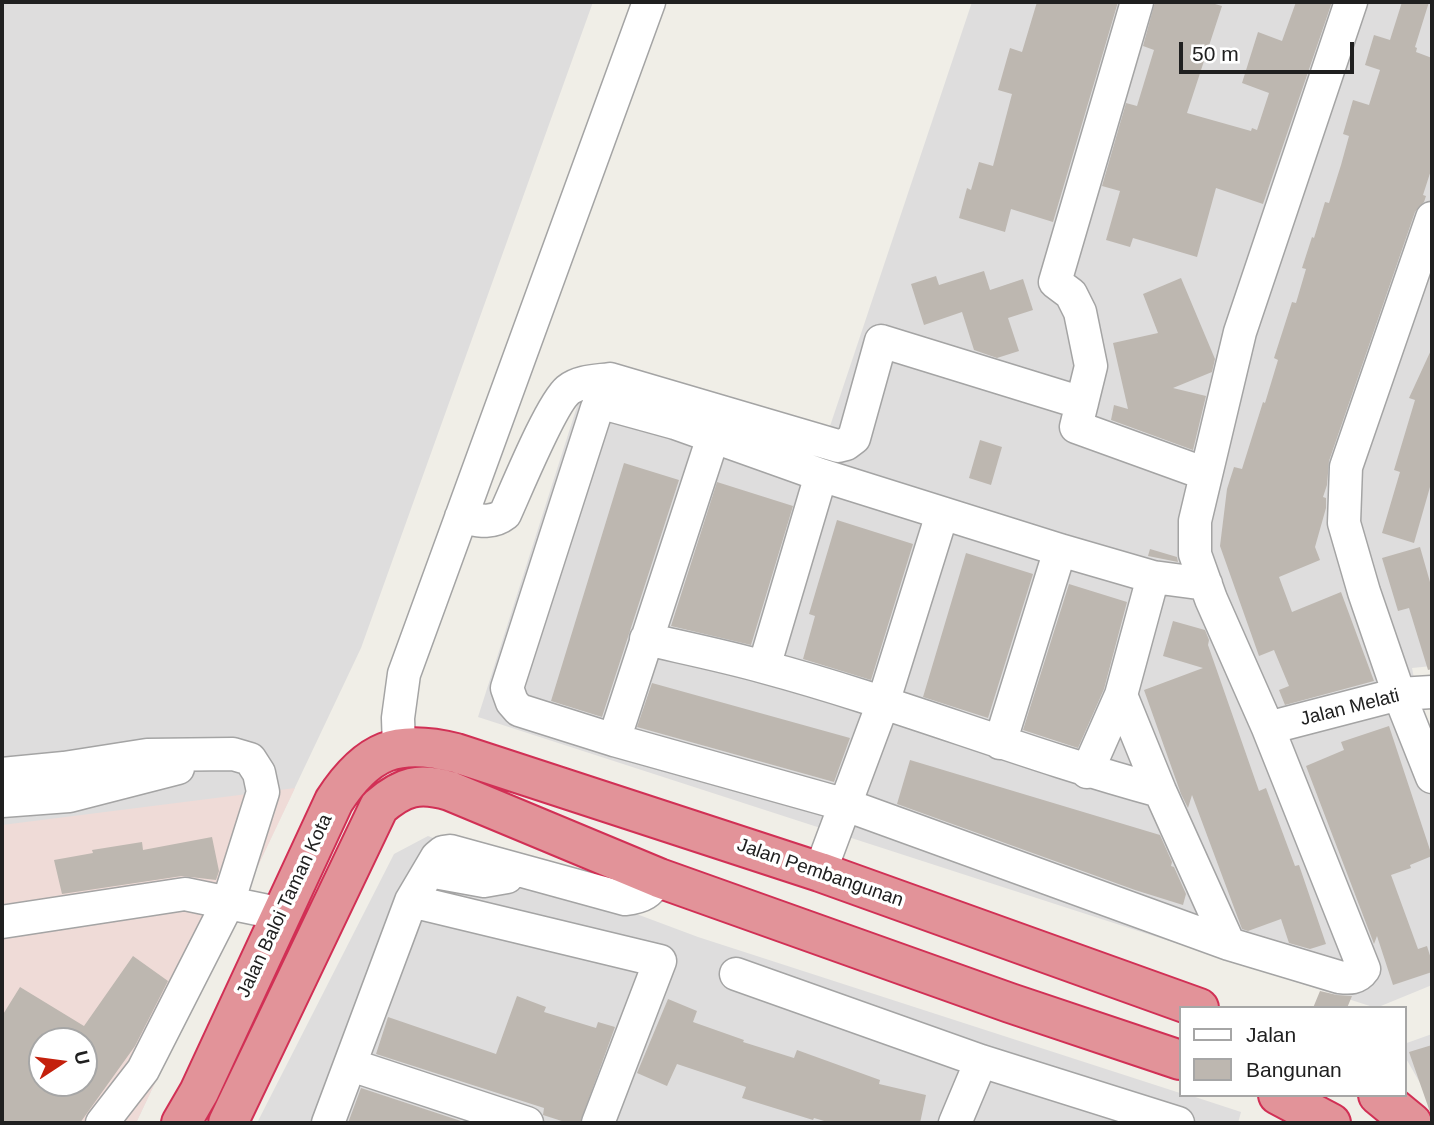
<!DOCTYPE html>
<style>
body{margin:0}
#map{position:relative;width:1434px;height:1125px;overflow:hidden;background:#f0eee7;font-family:Helvetica,sans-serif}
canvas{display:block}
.frame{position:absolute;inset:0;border:4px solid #202020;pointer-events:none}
.legend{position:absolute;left:1179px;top:1006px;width:228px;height:91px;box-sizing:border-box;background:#fff;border:2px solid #a6a6a6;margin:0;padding:9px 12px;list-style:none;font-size:21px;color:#202020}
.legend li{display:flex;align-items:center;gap:14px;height:35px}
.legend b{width:35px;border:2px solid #a6a6a6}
.north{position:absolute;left:28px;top:1027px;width:70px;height:70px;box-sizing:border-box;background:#fff;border:2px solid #a6a6a6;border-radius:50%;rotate:77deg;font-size:19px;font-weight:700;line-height:28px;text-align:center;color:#202020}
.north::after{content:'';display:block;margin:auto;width:24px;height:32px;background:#c4200c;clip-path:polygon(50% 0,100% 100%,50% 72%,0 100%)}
.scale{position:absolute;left:1179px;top:42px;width:175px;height:32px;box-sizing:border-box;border:4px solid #202020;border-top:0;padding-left:9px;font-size:21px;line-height:24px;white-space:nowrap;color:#202020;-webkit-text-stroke:5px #fff;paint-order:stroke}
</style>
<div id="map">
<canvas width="1434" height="1125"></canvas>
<div class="frame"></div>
<ul class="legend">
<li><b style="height:9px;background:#fff"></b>Jalan</li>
<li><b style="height:19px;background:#bdb7b0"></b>Bangunan</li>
</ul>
<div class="north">U</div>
<div class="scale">50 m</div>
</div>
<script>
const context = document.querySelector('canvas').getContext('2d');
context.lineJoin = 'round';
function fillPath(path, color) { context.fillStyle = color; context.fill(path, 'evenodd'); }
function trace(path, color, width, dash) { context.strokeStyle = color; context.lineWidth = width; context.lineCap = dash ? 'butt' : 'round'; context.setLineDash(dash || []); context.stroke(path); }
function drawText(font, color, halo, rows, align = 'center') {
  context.font = font + ' Helvetica,sans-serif'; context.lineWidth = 7; context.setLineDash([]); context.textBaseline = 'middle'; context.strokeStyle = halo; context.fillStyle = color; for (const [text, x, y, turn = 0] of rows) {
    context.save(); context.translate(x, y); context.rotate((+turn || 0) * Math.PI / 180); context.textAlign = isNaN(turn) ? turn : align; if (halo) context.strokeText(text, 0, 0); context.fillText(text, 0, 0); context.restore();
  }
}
fillPath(new Path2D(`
 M2 2H593L361 648 136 1123H2ZM42 1041H84V1083H42Z
 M972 2H1432V666L1412 668 1432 770V985L1376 1008 478 717 581 394 816 468Z
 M428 836 698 937 1180 1093V1095H1189L1241 1112 1238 1123H257L394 854Z
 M1432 1034V1104L1404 1055V1044Z`), '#dedddd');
fillPath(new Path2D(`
 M295 788 136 1123H2V825ZM42 1041H84V1083H42Z`), '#efdbd7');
fillPath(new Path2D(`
 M1037 2H1118L1053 222 1011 209 1005 232 959 218 967 188 971 190 979 162 993 166 1012 94 998 90 1010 48 1022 52Z
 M1155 2H1208L1222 6 1187 113 1251 131 1252 128 1257 130 1269 93 1242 83 1258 32 1282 41 1296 2H1332L1263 204 1216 188 1197 257 1133 238 1130 247 1106 240 1120 191 1102 186 1126 103 1137 106 1154 50 1143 46Z
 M1402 2H1429L1415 47 1417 48 1416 52 1432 58V167L1423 195 1426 196 1424 202 1415 212 1329 461 1327 485 1323 497 1326 498V508L1315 547 1320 560 1279 577 1292 612 1341 592 1374 681 1285 705 1279 690 1289 686 1274 650 1259 656 1220 546 1227 489 1234 467 1242 469 1263 402 1265 403 1278 360 1274 358 1292 302 1296 303 1306 269 1302 268 1312 237 1314 238 1325 202 1329 203 1341 165 1349 136 1343 134 1353 100 1369 105 1380 70 1365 65 1374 35 1390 40Z
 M984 271 990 290 1023 279 1033 310 1008 318 1019 351 997 358 974 350 962 312 924 325 911 284 936 276 939 285Z
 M1181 278 1215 359 1212 372 1173 388 1206 396 1193 450 1111 420 1114 405 1128 409 1113 343 1158 333 1143 294Z
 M1432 348V480L1414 543 1382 533 1400 472 1394 470 1415 400 1409 398Z
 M980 440 1002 447 991 485 969 478Z
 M624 463 679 480 602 717 551 701Z
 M717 482 793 506 751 645 671 626Z
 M837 520 913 544 871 680 803 659 815 616 809 614Z
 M1420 547 1432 589V669L1428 670 1409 608 1398 611 1382 558Z
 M1150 549 1177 557 1178 562 1148 556Z
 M966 553 1033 574 988 718 923 697Z
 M1069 584 1127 602 1104 689 1078 748 1023 730Z
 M1173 621 1205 630 1209 640 1208 645 1259 791 1266 788 1295 866 1299 865 1326 944 1310 949 1289 943 1281 919 1248 931 1242 929 1192 795 1188 808 1181 794 1144 690 1203 668 1163 656Z
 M652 683 850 738 834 782 637 727Z
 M1389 726 1432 856 1410 865 1411 868 1391 875 1418 949 1427 946 1432 962V972L1393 985 1377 936 1374 944 1306 766 1344 750 1341 742Z
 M910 760 1160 835 1172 862 1171 866 1174 867 1186 894 1183 905 1135 890 897 804Z
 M212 837 219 871 216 880 182 876 62 894 54 860 93 853 92 850 142 842 143 850Z
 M133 956 168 981 135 1046 80 1123H2V1016L20 987 84 1026ZM42 1041H84V1083H42Z
 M1320 991 1337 995 1352 996 1347 1008H1313Z
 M517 996 546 1007 544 1012 596 1028 598 1022 615 1027 580 1123H568L543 1115 544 1108 376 1054 388 1017 496 1054Z
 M668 999 697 1011 693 1022 744 1040 743 1042 794 1058 797 1050 880 1080 879 1084 926 1095 920 1123H831L814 1118 813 1120 742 1098 746 1087 677 1064 667 1086 637 1073Z
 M1432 1045V1111L1430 1112 1409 1052Z
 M361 1088 464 1122 348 1123Z`), '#bdb7b0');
const minor = new Path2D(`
 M1137 2 1055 282 1071 294 1080 312 1091 366 1076 427 1206 474
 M1432 218 1346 467 1344 523 1364 592 1399 694 1432 777
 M461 517C477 520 491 525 505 514 516 490 551 404 568 390 579 381 596 381 610 379L838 446 846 444 854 438 881 341 1082 403
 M1153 577 1121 695 1160 791 1229 944
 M1206 584 1153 577 1060 550 821 475 675 423 606 404 597 408 507 688 512 702 519 710 614 740 846 805 1229 944 1339 977C1349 978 1357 979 1364 969L1268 728 1211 599 1195 554V521L1240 332 1351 2
 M646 639C685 648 725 656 764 667 898 703 1026 755 1160 791
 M764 667 821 475
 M1268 728 1399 694 1432 692
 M614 740 713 437
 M1000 743 1060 550
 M399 748 398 718 404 674 649 2
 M1087 772 1121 695
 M2 774 64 768 147 755 233 754 250 759 259 773 263 792 228 903 143 1070 102 1123
 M2 801 69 796 178 768
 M429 871 484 881 507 877
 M820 872 883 703 942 514
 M411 901 660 961 598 1123
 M2 922 185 894 282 914
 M736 974 981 1061 1178 1123
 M351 1065 527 1123
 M328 1123 411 901 437 857 443 852 450 851 625 899C643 897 649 893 659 878
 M955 1123 981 1061`);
const highway = new Path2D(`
 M1278 1095 1331 1123
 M1378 1095 1412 1123
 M181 1123 199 1092 334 801C367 750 397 738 456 753L820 872 1199 1008
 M228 1123 379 807C403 786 419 782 450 791L659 878 1010 1003 1180 1060`);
trace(minor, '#a4a4a4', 35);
trace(highway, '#d13055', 42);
trace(minor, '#fff', 32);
trace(highway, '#e29399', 38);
drawText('19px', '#202020', '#fff', [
 ["Jalan Melati",1350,708,-14],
 ["Jalan Pembangunan",820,873,19],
 ["Jalan Baloi Taman Kota",285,906,-65]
]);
</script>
